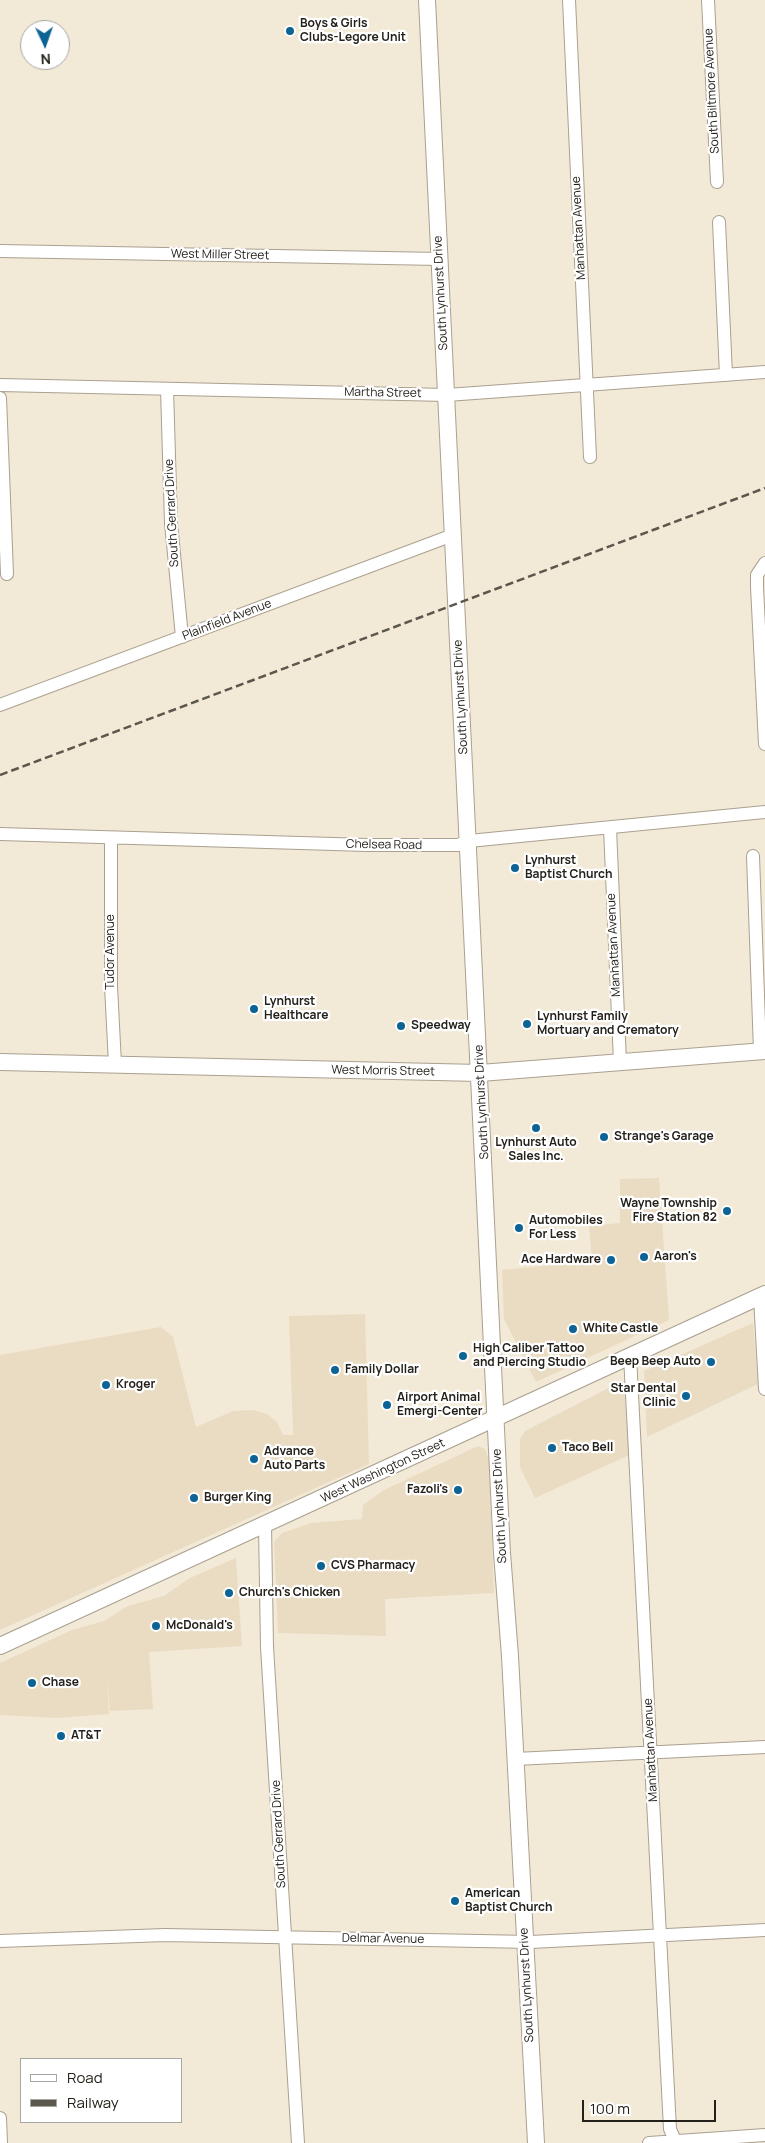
<!DOCTYPE html>
<style>
body{margin:0}
#map{position:relative;width:765px;height:2143px;overflow:hidden;background:#f3e9d7;font-family:Manrope,sans-serif}
canvas{display:block}
.legend{position:absolute;left:20px;top:2058px;width:162px;height:65px;box-sizing:border-box;background:#fff;border:1px solid #a7a6a3;margin:0;padding:6px 9px;list-style:none;font-size:15px;color:#24201a}
.legend li{display:flex;align-items:center;gap:10px;height:25px}
.legend b{width:25px;border:1px solid #a7a6a3}
.north{position:absolute;left:20px;top:20px;width:50px;height:50px;box-sizing:border-box;background:#fff;border:1px solid #a7a6a3;border-radius:50%;rotate:177deg;font-size:14px;font-weight:700;line-height:20px;text-align:center;color:#24201a}
.north::after{content:'';display:block;margin:auto;width:18px;height:22px;background:#0c6394;clip-path:polygon(50% 0,100% 100%,50% 72%,0 100%)}
.scale{position:absolute;left:582px;top:2100px;width:134px;height:22px;box-sizing:border-box;border:2px solid #24201a;border-top:0;padding-left:6px;font-size:15px;line-height:18px;white-space:nowrap;color:#24201a;-webkit-text-stroke:4px #fff;paint-order:stroke}
</style>
<div id="map">
<canvas width="765" height="2143"></canvas>
<ul class="legend">
<li><b style="height:6px;background:#fff"></b>Road</li>
<li><b style="height:6px;background:#5c574d"></b>Railway</li>
</ul>
<div class="north">N</div>
<div class="scale">100 m</div>
</div>
<script>
const context = document.querySelector('canvas').getContext('2d');
context.lineJoin = 'round';
function fillPath(path, color) { context.fillStyle = color; context.fill(path, 'evenodd'); }
function trace(path, color, width, dash) { context.strokeStyle = color; context.lineWidth = width; context.lineCap = dash ? 'butt' : 'round'; context.setLineDash(dash || []); context.stroke(path); }
function drawText(font, color, halo, rows, align = 'center') {
  context.font = font + ' Manrope,sans-serif'; context.lineWidth = 4.5; context.setLineDash([]); context.textBaseline = 'middle'; context.strokeStyle = halo; context.fillStyle = color; for (const [text, x, y, turn = 0] of rows) {
    context.save(); context.translate(x, y); context.rotate((+turn || 0) * Math.PI / 180); context.textAlign = isNaN(turn) ? turn : align; if (halo) context.strokeText(text, 0, 0); context.fillText(text, 0, 0); context.restore();
  }
}
fillPath(new Path2D(`
 M659 1178 669 1320 536 1382 504 1319 502 1270 592 1261 589 1226 620 1223V1179Z
 M365 1314 369 1464 0 1630V1355L161 1327 173 1337 196 1427 233 1411 253 1410 267 1414 277 1422 283 1435H293L289 1316Z
 M753 1323 758 1384 647 1437 644 1371Z
 M622 1381 624 1384 629 1455 535 1498 520 1467V1439L525 1431Z
 M478 1446 485 1449 489 1460 494 1593 385 1599 386 1636 278 1633 274 1542 282 1533 311 1523 362 1519 363 1505 384 1490Z
 M236 1558 242 1646 149 1652 153 1709 110 1711 107 1679 109 1714 57 1718 0 1715V1663L72 1630 104 1621 128 1606 164 1596 190 1578Z`), '#eadcc3');
const minor = new Path2D(`
 M569 0 590 457
 M708 0 717 182
 M719 222 726 375
 M0 251 440 259
 M0 385 447 395 765 372
 M167 389 171 523 182 637
 M0 398 7 574
 M765 563 757 575V587L765 744
 M0 705 453 535
 M610 828 620 1063
 M0 834 367 845H458L469 841 765 812
 M111 839V986L115 1064
 M753 856 760 1051
 M760 1297 765 1389
 M630 1356 670 2129 676 2143
 M265 1525 267 1647 298 2143
 M515 1759 765 1747
 M0 1941 165 1935 531 1942 765 1930
 M0 2118 1 2143
 M649 2143 765 2135`);
const major = new Path2D(`
 M427 0 502 1553 510 1656 536 2143
 M0 1062 480 1073 765 1051
 M0 1646 765 1294`);
trace(minor, '#aaa08f', 14);
trace(major, '#aaa08f', 18);
trace(minor, '#fff', 12);
trace(major, '#fff', 16);
trace(new Path2D(`
 M0 775 765 488`), '#5c574d', 2.5, [8, 4]);
for (const [x, y, r, color] of [
 [290,31,5,"#0c6394"],
 [515,868,5,"#0c6394"],
 [254,1009,5,"#0c6394"],
 [527,1024,5,"#0c6394"],
 [401,1026,5,"#0c6394"],
 [536,1128,5,"#0c6394"],
 [604,1137,5,"#0c6394"],
 [727,1211,5,"#0c6394"],
 [519,1228,5,"#0c6394"],
 [644,1257,5,"#0c6394"],
 [611,1260,5,"#0c6394"],
 [573,1329,5,"#0c6394"],
 [463,1356,5,"#0c6394"],
 [711,1362,5,"#0c6394"],
 [335,1370,5,"#0c6394"],
 [106,1385,5,"#0c6394"],
 [686,1396,5,"#0c6394"],
 [387,1405,5,"#0c6394"],
 [552,1448,5,"#0c6394"],
 [254,1459,5,"#0c6394"],
 [458,1490,5,"#0c6394"],
 [194,1498,5,"#0c6394"],
 [321,1566,5,"#0c6394"],
 [229,1593,5,"#0c6394"],
 [156,1626,5,"#0c6394"],
 [32,1683,5,"#0c6394"],
 [61,1736,5,"#0c6394"],
 [455,1901,5,"#0c6394"]
]) { const dot = new Path2D(); dot.arc(x, y, r, 0, 2 * Math.PI); context.fillStyle = color; context.fill(dot); trace(dot, '#fff', 2); }
drawText('bold 12px', '#24201a', '#fff', [
 ["Boys & Girls",300,24],
 ["Clubs-Legore Unit",300,38],
 ["Lynhurst",525,861],
 ["Baptist Church",525,875],
 ["Lynhurst",264,1002],
 ["Healthcare",264,1016],
 ["Lynhurst Family",537,1017],
 ["Mortuary and Crematory",537,1031],
 ["Speedway",411,1026],
 ["Strange's Garage",614,1137],
 ["Lynhurst Auto",536,1143,"center"],
 ["Sales Inc.",536,1157,"center"],
 ["Wayne Township",717,1204,"right"],
 ["Fire Station 82",717,1218,"right"],
 ["Automobiles",529,1221],
 ["For Less",529,1235],
 ["Aaron's",654,1257],
 ["Ace Hardware",601,1260,"right"],
 ["White Castle",583,1329],
 ["High Caliber Tattoo",473,1349],
 ["and Piercing Studio",473,1363],
 ["Beep Beep Auto",701,1362,"right"],
 ["Family Dollar",345,1370],
 ["Kroger",116,1385],
 ["Star Dental",676,1389,"right"],
 ["Clinic",676,1403,"right"],
 ["Airport Animal",397,1398],
 ["Emergi-Center",397,1412],
 ["Taco Bell",562,1448],
 ["Advance",264,1452],
 ["Auto Parts",264,1466],
 ["Fazoli's",448,1490,"right"],
 ["Burger King",204,1498],
 ["CVS Pharmacy",331,1566],
 ["Church's Chicken",239,1593],
 ["McDonald's",166,1626],
 ["Chase",42,1683],
 ["AT&T",71,1736],
 ["American",465,1894],
 ["Baptist Church",465,1908]
], 'left');
drawText('12px', '#24201a', '#fff', [
 ["South Biltmore Avenue",712,91,-93],
 ["Manhattan Avenue",579,228,-93],
 ["West Miller Street",220,255,1],
 ["South Lynhurst Drive",441,293,-93],
 ["Martha Street",383,393,1],
 ["South Gerrard Drive",172,513,-93],
 ["Plainfield Avenue",227,620,-21],
 ["South Lynhurst Drive",461,697,-93],
 ["Chelsea Road",384,845,1],
 ["Manhattan Avenue",614,945,-93],
 ["Tudor Avenue",111,952,-90],
 ["West Morris Street",383,1071,1],
 ["South Lynhurst Drive",482,1102,-93],
 ["West Washington Street",383,1471,-25],
 ["South Lynhurst Drive",500,1506,-93],
 ["Manhattan Avenue",651,1750,-93],
 ["South Gerrard Drive",279,1834,-93],
 ["Delmar Avenue",383,1939,1],
 ["South Lynhurst Drive",527,1985,-93]
]);
</script>
